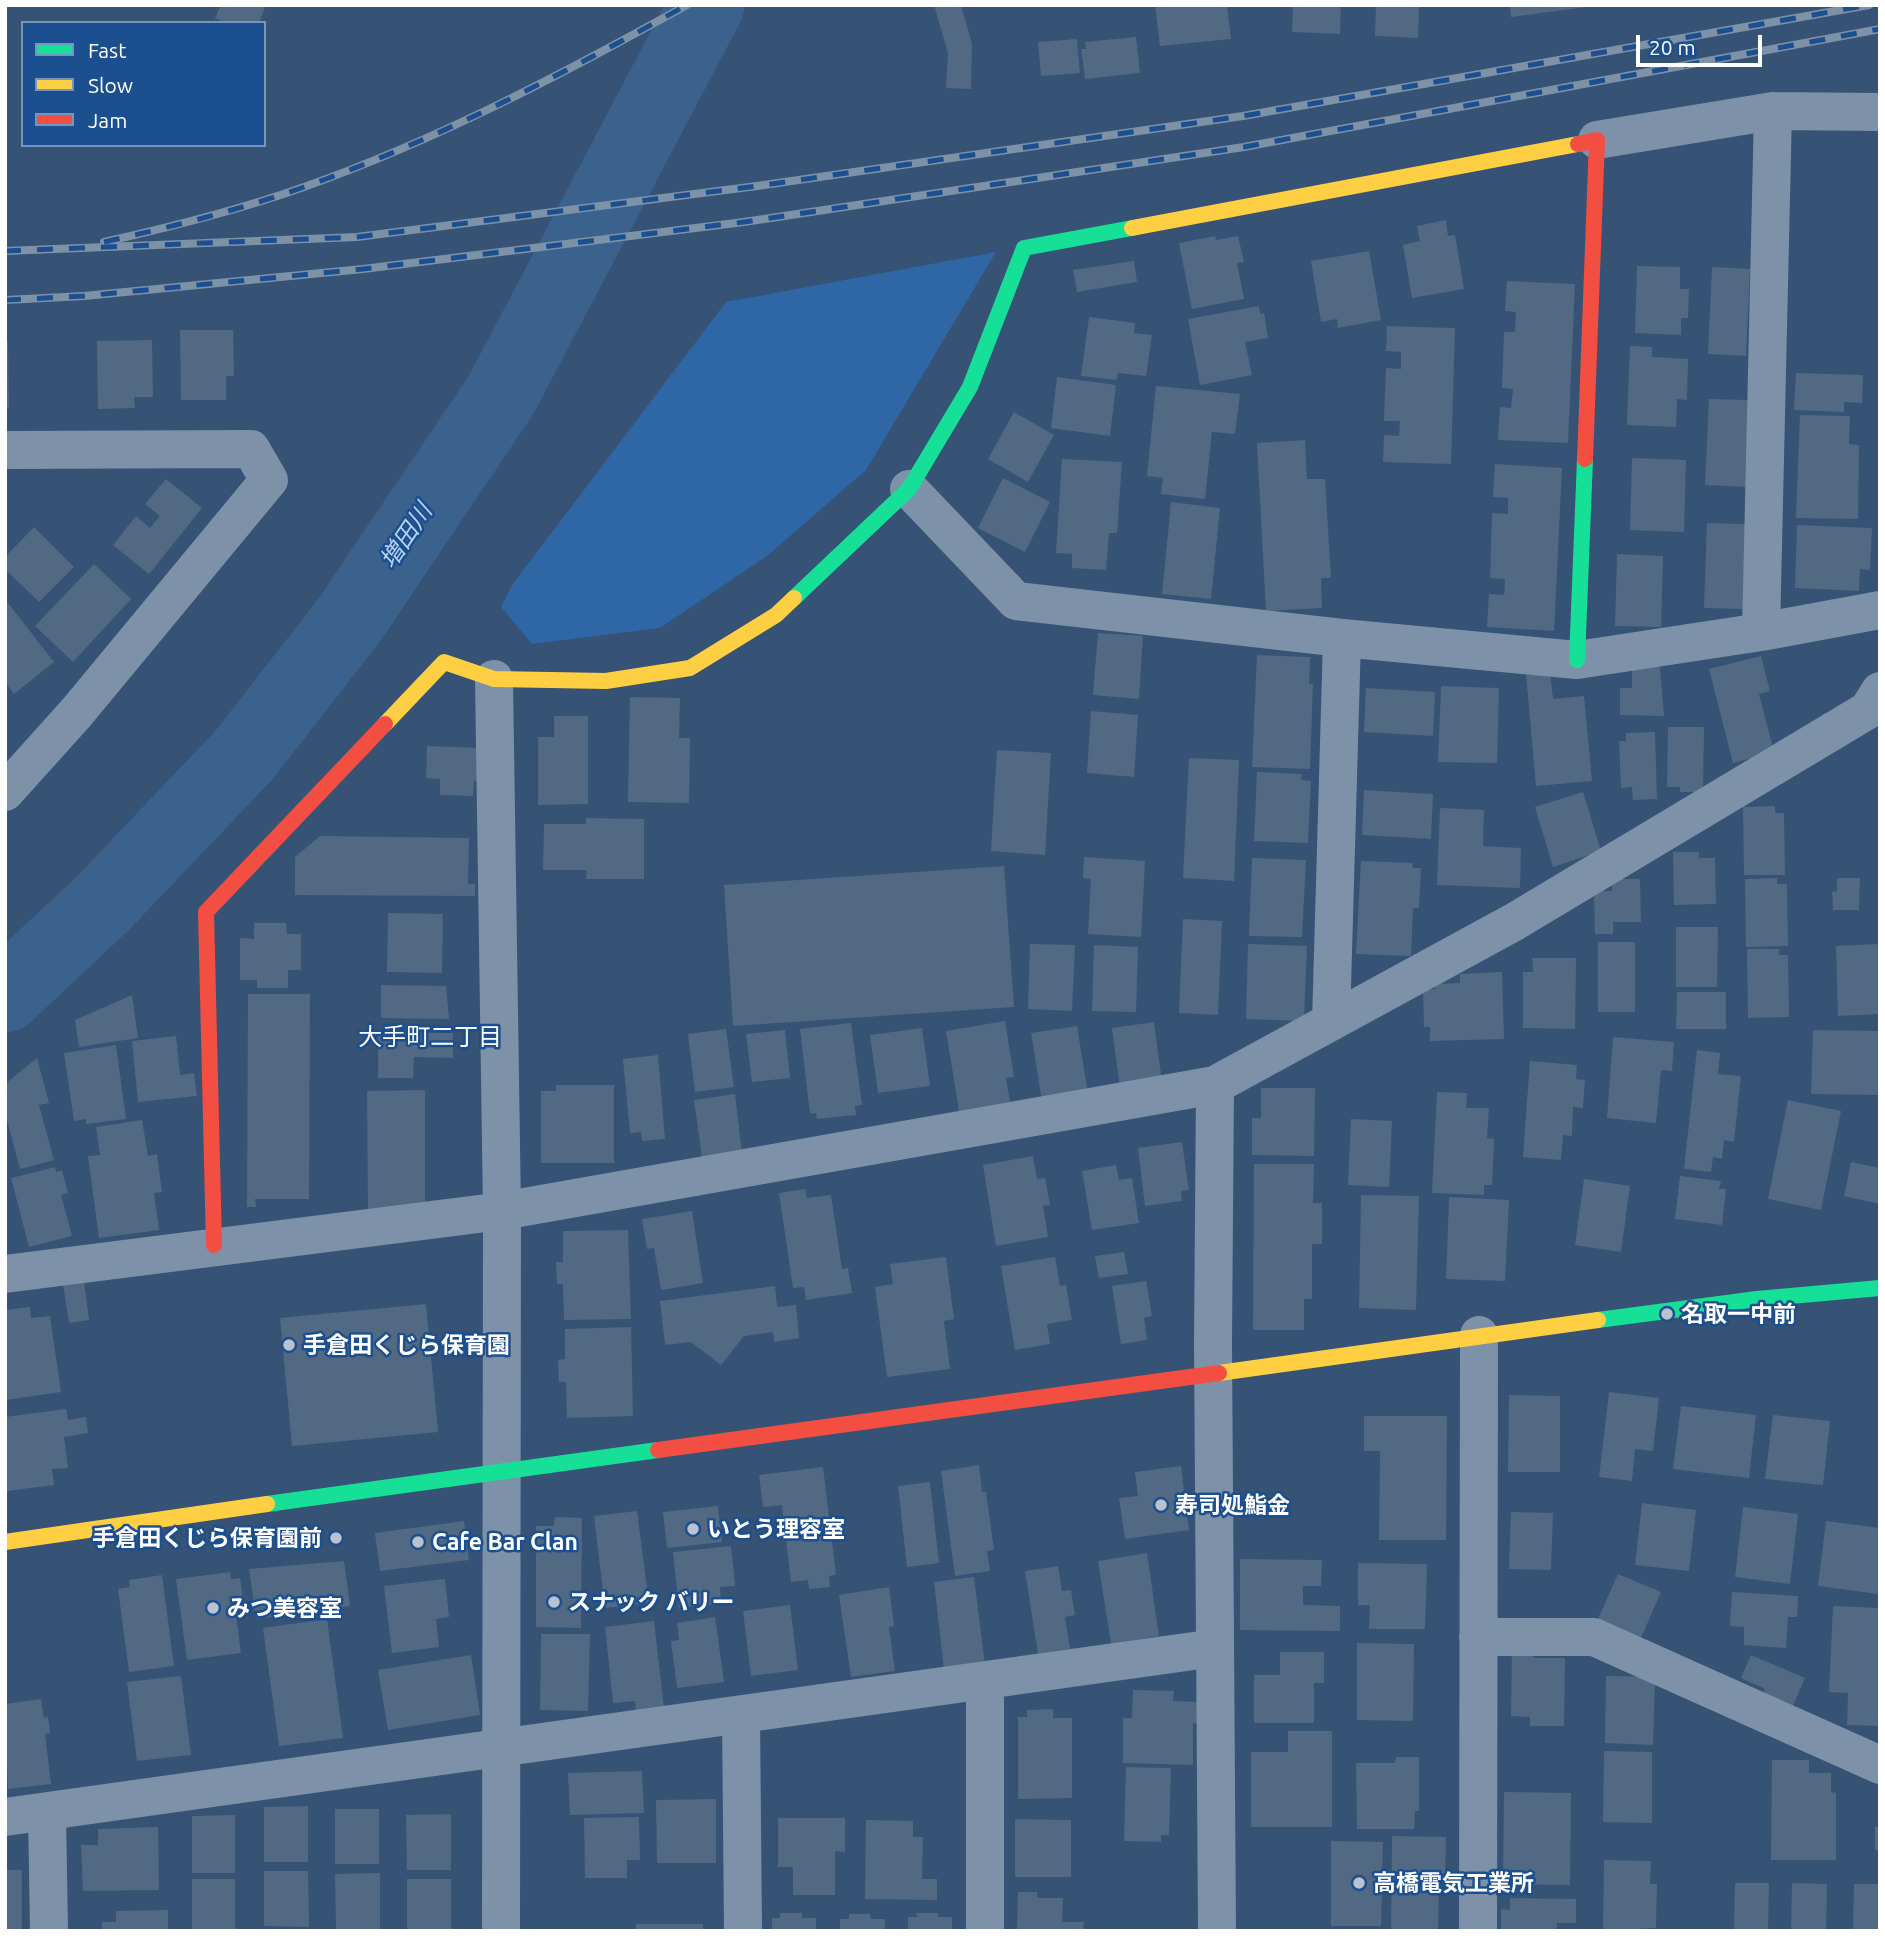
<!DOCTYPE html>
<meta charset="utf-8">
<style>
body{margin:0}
#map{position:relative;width:1885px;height:1936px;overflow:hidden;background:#365274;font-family:Ubuntu,sans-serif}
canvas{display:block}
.frame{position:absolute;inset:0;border:7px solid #fff;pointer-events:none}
.legend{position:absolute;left:21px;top:21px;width:245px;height:126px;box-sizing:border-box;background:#1b4f8f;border:2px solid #7695bc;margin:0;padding:9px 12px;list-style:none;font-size:21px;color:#fff}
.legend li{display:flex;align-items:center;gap:14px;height:35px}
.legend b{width:35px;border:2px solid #7695bc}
.scale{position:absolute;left:1636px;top:35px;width:126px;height:32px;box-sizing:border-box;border:4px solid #fff;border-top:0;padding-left:9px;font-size:21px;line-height:24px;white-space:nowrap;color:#fff;-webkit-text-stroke:5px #1b4f8f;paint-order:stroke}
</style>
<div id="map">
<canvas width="1885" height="1936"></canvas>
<div class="frame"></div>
<ul class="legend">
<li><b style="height:9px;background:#16e098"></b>Fast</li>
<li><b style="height:9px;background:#ffcf43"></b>Slow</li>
<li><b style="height:9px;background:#f24e42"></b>Jam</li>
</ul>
<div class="scale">20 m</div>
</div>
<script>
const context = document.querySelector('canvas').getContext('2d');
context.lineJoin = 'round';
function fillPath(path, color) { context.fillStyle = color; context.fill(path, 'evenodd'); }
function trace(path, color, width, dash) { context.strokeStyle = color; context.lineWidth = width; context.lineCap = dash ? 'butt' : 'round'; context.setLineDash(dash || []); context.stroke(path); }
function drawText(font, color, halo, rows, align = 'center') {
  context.font = font + ' Ubuntu,"Noto Sans JP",sans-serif'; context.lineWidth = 5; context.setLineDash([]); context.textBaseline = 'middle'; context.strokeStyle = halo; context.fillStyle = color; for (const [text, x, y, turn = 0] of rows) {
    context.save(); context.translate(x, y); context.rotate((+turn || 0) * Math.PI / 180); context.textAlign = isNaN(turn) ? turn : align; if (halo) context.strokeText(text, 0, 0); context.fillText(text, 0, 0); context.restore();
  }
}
fillPath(new Path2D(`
 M996 252 866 470 767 556 660 628 532 644 501 607 512 585 726 302Z`), '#2f66a5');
trace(new Path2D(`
 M5 995 103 903 244 755 350 619 501 395 707 5`), '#3b618d', 75);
fillPath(new Path2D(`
 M221 5H266L259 23H225L215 18Z
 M934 5H961L972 44 971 89 946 88 948 53Z
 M1155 5H1227L1231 39 1160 46Z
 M1293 5H1341L1340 34 1292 32Z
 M1376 5H1419L1418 38 1375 36Z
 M1510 5H1586V7L1511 17Z
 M1136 37 1140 73 1085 79 1081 49H1086L1085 42Z
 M1077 39 1080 73 1041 76 1038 42Z
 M1446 220 1448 236 1455 235 1464 289 1412 298 1403 245 1420 241 1417 226Z
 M1215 236 1216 240 1238 236 1244 262 1237 263 1244 299 1192 309 1179 243Z
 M1369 251 1381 320 1338 328 1337 319 1321 322 1311 261Z
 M1134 261 1137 282 1077 292 1073 270Z
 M1637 266 1680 267V289H1689L1688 318H1681V335L1635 333Z
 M1712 267 1750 269 1746 356 1708 354Z
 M1507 281 1575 284 1568 443 1498 440 1500 407 1511 408 1513 389 1502 388 1504 332H1515L1516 312 1505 311Z
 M1259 306 1260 314 1264 313 1268 338 1245 342 1252 375 1200 385 1188 319Z
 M1089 317 1135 323 1134 333 1152 335 1146 376 1118 373 1117 380 1081 376Z
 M1387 326 1455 328 1451 464 1383 462 1384 435 1399 436 1400 421H1384L1386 368 1401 369V352L1386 351Z
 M180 330H233L234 376H226V400H181Z
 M152 340 153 397H134L135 408 98 409 97 341Z
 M5 342H8L9 408 5 409Z
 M1630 346 1652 347V357L1688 359 1687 400 1677 399 1676 427 1627 425Z
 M1796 373 1863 375 1862 403 1844 402V412L1794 410Z
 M1057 377 1116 385 1110 436 1051 428Z
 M1156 386 1240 394 1235 434 1212 432 1205 499 1161 494 1163 478 1147 476Z
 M1709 399 1749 400 1746 487 1705 485Z
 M1014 412 1054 435 1028 482 988 459Z
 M1800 415 1850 416 1849 444 1859 445 1858 519 1796 518Z
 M1305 440 1307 479H1325L1331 578H1321L1322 608 1266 611 1257 443Z
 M1632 458 1686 460 1684 532 1630 530Z
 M1062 459 1122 462 1117 533H1109L1106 570 1072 568V554L1056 553Z
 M1495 464 1562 468 1554 631 1487 627 1489 594 1504 595 1505 579 1490 578 1492 513 1508 514V498L1493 497Z
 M1003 478 1050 502 1025 552 978 528Z
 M166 479 202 508 149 574 113 545 136 516 150 528 160 516 145 504Z
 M1171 502 1220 508 1211 599 1162 594Z
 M1707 523 1745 524 1743 609 1704 608Z
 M1797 525 1872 528 1870 570 1860 569 1859 591 1795 588Z
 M34 527 74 567 39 602 5 569V557Z
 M1617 554 1663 556 1661 627 1615 626Z
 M94 564 131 599 73 662 35 626Z
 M5 599 54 662 14 694 5 682Z
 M1098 633 1143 636 1139 699 1093 695Z
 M1257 655 1310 657 1309 684H1313L1310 769 1252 767Z
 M1761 656 1770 691 1759 694 1774 752 1733 763 1709 669Z
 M1632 667H1660L1664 716 1620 715V688H1632Z
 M1550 671 1553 699 1584 696 1592 781 1536 786 1526 674Z
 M1441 686 1499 688 1497 763 1438 762Z
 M1366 688 1435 692 1433 736 1364 732Z
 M630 697 680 698 679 738H690L689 803 628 802Z
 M1091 711 1138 715 1134 777 1087 773Z
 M554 716H588V804L538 805V737H554Z
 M1668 727H1704L1703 792H1680V787H1667Z
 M1655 732 1657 799 1633 800 1632 787 1621 788 1619 741H1626V733Z
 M427 746 484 748 483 781H474L473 796 440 795V779L426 778Z
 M997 750 1051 753 1045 855 991 851Z
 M1189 758 1239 760 1234 881 1183 878Z
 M1257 772 1302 774 1301 780 1311 781 1308 843 1254 841Z
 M1364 790 1433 794 1431 839 1362 835Z
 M1583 792 1601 851 1553 867 1535 807Z
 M1775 806V813H1784L1785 875H1744L1743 807Z
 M1440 808 1484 810 1483 846 1521 848 1520 888 1437 885Z
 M586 818 644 819V879H586L587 870H543L544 824H586Z
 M320 836 469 838 468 884H475V896L295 895V857Z
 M1673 852H1699V858H1715L1716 904 1674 905Z
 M1084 857 1145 861 1141 937 1088 934 1091 879 1083 878Z
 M1252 858 1306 860 1302 937 1249 936Z
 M1361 861 1413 863 1412 868H1421L1419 908H1413L1411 956 1356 954Z
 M1004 866 1014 1007 733 1026 724 885Z
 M1777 878V884H1787L1788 946 1746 947 1745 879Z
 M1837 878H1860L1859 910H1833L1832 892 1837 891Z
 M1612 879H1640L1641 922H1613V934H1595L1594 891H1612Z
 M388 913 443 914 442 973 387 972Z
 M1183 919 1222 921 1218 1015 1179 1013Z
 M254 923H286L287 934H301V970H288V988H257V980H240V938L254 939Z
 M1676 927H1718L1717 987H1676Z
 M1598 942H1635V1012H1598Z
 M1030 944 1075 945 1072 1011 1028 1009Z
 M1248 944 1307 946 1304 1021 1246 1019Z
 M1880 944V1014L1838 1016 1836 946Z
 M1094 945 1138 947 1136 1012 1092 1011Z
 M1747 949H1779V955H1788L1789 1017 1748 1018Z
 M1532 958H1576L1575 1029 1523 1028V972H1533Z
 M1502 972 1504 1039 1430 1041V1027H1424L1423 990 1435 989V984L1460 983V974Z
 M381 985 446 986 449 1019 381 1018Z
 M1677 992H1726V1029H1676Z
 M248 994H310L309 1199H255L256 1207H247Z
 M132 995 138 1038 79 1047 75 1020Z
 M1005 1021 1014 1077 1006 1078 1010 1102 959 1111 946 1031Z
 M1154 1022 1162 1082 1120 1088 1112 1028Z
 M851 1023 862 1105 855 1106 856 1115 817 1119 816 1113 810 1114 800 1029Z
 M1077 1026 1088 1094 1042 1101 1031 1033Z
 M922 1028 930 1086 878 1093 870 1035Z
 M726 1029 734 1087 695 1092 688 1034Z
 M785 1030 790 1078 752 1082 746 1034Z
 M1813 1030 1880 1031V1095L1811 1094Z
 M378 1032 453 1033V1058L414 1057 413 1078H378Z
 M176 1036 180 1075 194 1073 197 1096 138 1102 132 1041Z
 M1613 1037 1674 1042 1672 1071 1661 1070 1656 1123 1607 1118Z
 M116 1045 126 1119 86 1124V1119L74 1121 64 1053Z
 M1697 1050 1720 1053 1718 1074 1741 1076 1734 1142 1724 1140 1722 1159 1713 1157 1711 1172 1684 1169Z
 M658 1055 665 1139 642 1141 641 1132 630 1133 623 1059Z
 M37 1058 49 1103 39 1105 54 1160 20 1169 5 1112V1084Z
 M1530 1061 1577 1065 1576 1079 1585 1080 1583 1108 1573 1107 1572 1136 1563 1135 1561 1160 1523 1157Z
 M556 1085H614V1163H541V1091H556Z
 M1261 1088H1315L1314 1156 1252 1155V1118H1261Z
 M425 1090V1209L368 1210 367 1091Z
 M1437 1092 1467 1093 1466 1108H1489L1487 1138 1494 1139 1492 1185H1484V1195L1432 1193Z
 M735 1094 742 1153 702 1158 694 1100Z
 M1788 1100 1841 1111 1821 1210 1768 1199Z
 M1351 1119 1392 1121 1389 1187 1348 1185Z
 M142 1120 148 1156 157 1154 162 1192 154 1193 159 1230 99 1238 88 1156 100 1155 96 1127Z
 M1182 1142 1189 1190 1181 1191 1182 1201 1145 1206 1138 1148Z
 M1033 1156 1037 1179 1045 1178 1050 1205 1043 1206 1048 1237 996 1246 983 1165Z
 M1851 1162 1880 1168V1204L1844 1196Z
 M1254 1164H1314L1313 1203H1322V1244H1312V1299H1304V1330H1253Z
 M1116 1165 1119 1180 1132 1178 1139 1223 1092 1230 1082 1171Z
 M55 1167 56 1172 62 1170 68 1193 61 1195 72 1236 29 1247 11 1178Z
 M1680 1176 1721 1181 1719 1189H1726L1722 1225 1675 1219Z
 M1584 1179 1630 1186 1621 1252 1575 1245Z
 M805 1189 807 1198 831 1195 842 1269 848 1268 852 1293 806 1300 804 1287 793 1288 779 1193Z
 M1361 1195 1419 1196 1416 1310 1359 1308Z
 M1449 1197 1509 1200 1505 1281 1446 1279Z
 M692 1211 703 1283 661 1290 654 1248 647 1249 642 1219Z
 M628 1230 631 1319 564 1320 563 1284H557L556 1262H563V1231Z
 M1124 1252 1128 1274 1099 1278 1095 1256Z
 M946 1257 954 1319 944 1321 950 1369 887 1377 875 1287 893 1284 890 1264Z
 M1055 1257 1060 1286 1066 1285 1072 1320 1047 1324 1050 1344 1015 1350 1001 1266Z
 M84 1281 89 1320 69 1323 63 1284Z
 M1146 1281 1152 1316 1144 1318 1147 1340 1121 1344 1112 1286Z
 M775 1286 777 1307 796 1305 799 1338 774 1342 773 1332 744 1336 721 1365 691 1342 665 1345 660 1301Z
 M426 1304 438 1432 292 1446 280 1318Z
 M30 1307 31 1318 50 1316 61 1392 5 1400V1310Z
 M631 1327 633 1416 567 1418 566 1382H559L558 1360 565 1359V1329Z
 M1609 1392 1659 1398 1653 1451 1635 1449 1632 1481 1599 1477Z
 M1509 1395 1560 1396V1472H1508Z
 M1681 1406 1756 1415 1749 1478 1673 1469Z
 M66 1409 68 1420 86 1417 88 1433 64 1437 68 1468 52 1469 54 1485 7 1491 5 1417Z
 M1773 1415 1830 1421 1823 1485 1765 1479Z
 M1364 1416H1447L1446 1540H1379L1380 1451H1364Z
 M979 1465 982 1492H986L994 1550 987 1551 990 1571 955 1576 941 1471Z
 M1181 1466 1189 1530 1125 1539 1119 1498 1138 1496 1135 1472Z
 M823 1467 836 1575 829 1576 830 1587 809 1589 808 1580 791 1582 782 1505 763 1507 759 1475Z
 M930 1482 939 1563 907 1567 898 1486Z
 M1642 1503 1696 1510 1689 1571 1635 1565Z
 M718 1506 722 1542 667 1548 663 1512Z
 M1743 1507 1798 1514 1790 1584 1735 1577Z
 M637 1511 649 1603 605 1608 594 1516Z
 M1511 1512 1553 1513 1551 1570 1509 1569Z
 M555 1517 582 1518 581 1628 536 1627V1526H554Z
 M464 1521 469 1560 380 1571 375 1533Z
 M1826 1521 1880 1528 1878 1594 1818 1586Z
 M731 1546 735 1586 720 1587 721 1604 679 1608 673 1552Z
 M1147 1553 1159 1636 1111 1644 1098 1561Z
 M1240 1559 1322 1560 1321 1586H1303V1605L1340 1606V1631L1240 1630Z
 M344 1561 350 1606 256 1619 249 1569Z
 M1358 1563 1427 1564 1425 1629H1369L1370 1605H1358Z
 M1058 1566 1062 1591 1071 1590 1075 1615 1065 1617 1070 1649 1038 1654 1025 1571Z
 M230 1572 231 1579 240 1578 244 1607 235 1608 241 1653 187 1660 176 1579Z
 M1618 1574 1661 1592 1640 1640 1597 1621Z
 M162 1575 174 1666 129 1672 118 1589 130 1587 129 1580Z
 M974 1577 985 1665 944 1670 934 1582Z
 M445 1579 449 1617 436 1619 439 1647 392 1653 384 1586Z
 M889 1587 894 1626 889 1627 895 1671 851 1677 839 1595Z
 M1732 1592 1798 1596 1797 1617H1788L1786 1648 1744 1645V1627L1730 1626Z
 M790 1605 798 1670 751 1676 743 1611Z
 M1833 1606 1880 1608V1726L1847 1725 1848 1693 1829 1692Z
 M715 1617 724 1682 677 1688 671 1641 679 1640 677 1623Z
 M327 1619 343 1738 279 1746 263 1628Z
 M654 1621 664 1708 636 1711 635 1701 613 1703 605 1627Z
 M541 1634H590L588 1711 540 1710Z
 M1357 1643 1414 1644 1413 1721 1357 1720Z
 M1512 1644H1533V1658H1565L1564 1726H1530V1717L1511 1716Z
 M1280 1652H1324V1683H1314V1723H1254V1675H1280Z
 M471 1655 480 1715 388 1730 378 1670Z
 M1751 1655 1805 1678 1792 1708 1763 1695 1765 1689 1741 1678Z
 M181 1676 191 1755 137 1761 127 1682Z
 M1606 1676 1655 1677 1653 1745 1605 1743Z
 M1133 1690 1174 1691 1173 1701 1198 1702V1724L1193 1723V1765L1123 1763V1718H1132Z
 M41 1699 44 1718 48 1717 50 1733 45 1734 51 1784 8 1789 5 1704Z
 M1053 1709V1718H1072V1798L1018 1799V1717H1027V1710Z
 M1288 1731H1332V1827H1251V1752H1288Z
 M1604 1751 1652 1752V1823L1603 1822Z
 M1396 1757H1419V1811H1415L1414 1829H1357L1356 1763H1395Z
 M1772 1760H1809V1773H1831V1792L1836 1793V1860H1771Z
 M1126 1767 1171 1768 1169 1835H1161V1842L1124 1841Z
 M642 1771 644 1813 570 1815 568 1773Z
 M1504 1792 1571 1793 1570 1885 1503 1884Z
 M716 1799V1863H657L656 1800Z
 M308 1806V1862H264V1807Z
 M335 1809H379V1864H335Z
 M451 1814V1870H407L406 1815Z
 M235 1815V1873H192V1816Z
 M639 1817 640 1860H627V1878H585L584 1818Z
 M778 1818H845V1852L835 1851V1895H793V1867H778Z
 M1015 1819 1071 1820V1877H1015Z
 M866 1820 913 1821V1837H923L922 1879H937V1900L865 1899Z
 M158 1827 159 1890 83 1891 81 1845H98V1829Z
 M1875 1827H1880V1850H1875Z
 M1392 1836 1446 1837 1445 1878 1439 1879 1438 1931H1391Z
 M1331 1841 1383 1842 1381 1926H1331Z
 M1604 1860 1651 1861 1650 1884H1657L1656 1928 1603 1931Z
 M5 1870H22V1931H5Z
 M264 1871H308L309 1927 264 1926Z
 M380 1873V1929H336L335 1874Z
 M192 1879H235V1931H192Z
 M407 1879H451V1931H407Z
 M1735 1883H1769L1768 1931H1734Z
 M1792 1883 1827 1884 1826 1931H1791Z
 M1854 1884H1880V1931H1853Z
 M1018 1892H1037V1898H1063L1062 1922H1084L1083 1931H1017Z
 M1510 1898 1576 1899V1923H1557V1931H1501V1909L1510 1910Z
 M168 1910V1931H102V1922H116V1911Z
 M780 1913H802V1918H816V1931H772V1918H780Z
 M916 1913H938V1917H952V1931H908V1917H917Z
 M849 1914H870L871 1919H885V1931H840V1919H849Z
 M636 1924H703V1931H636Z`), '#526984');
trace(new Path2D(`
 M1597 140 1773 111 1880 112
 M5 450 251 449 269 480 77 712 5 792
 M909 489 1016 601 1342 638 1577 660 1761 632 1880 610
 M1761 632 1773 111
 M494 679 502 1211 501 1931
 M1331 1022 1342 638
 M1215 1085 1213 1344 1217 1931
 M5 1274 502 1211 1215 1085 1514 922 1868 710 1880 691
 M1478 1637H1594L1880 1765
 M741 1715 743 1931
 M47 1812 49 1931
 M5 1817 1215 1648
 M985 1931V1681
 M1478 1931 1479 1335`), '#7d92a8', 38);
trace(new Path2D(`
 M794 598 909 489 970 387 1024 248 1132 228
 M1577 660 1585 459
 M1598 1320 1757 1299 1880 1288
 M267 1504 658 1450`), '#16e098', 16);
trace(new Path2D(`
 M1132 228 1578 144
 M385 724 444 662 494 679 606 681 690 668 776 615 794 598
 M1219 1373 1598 1320
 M5 1542 267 1504`), '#ffcf43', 16);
trace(new Path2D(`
 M1578 144 1597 140 1585 459
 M214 1245 206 912 385 724
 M658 1450 1219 1373`), '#f24e42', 16);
const rail = new Path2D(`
 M104 242C171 227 239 210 304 187 437 140 563 74 687 5
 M5 251 357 237 757 186 1243 116 1869 5
 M5 300 84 296 363 269 744 222 1244 147 1880 29`);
trace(rail, '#7e92a7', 8);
trace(rail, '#1b4f8f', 5, [16]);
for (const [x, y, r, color] of [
 [1667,1314,7,"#b9c2ce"],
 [289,1345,7,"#b9c2ce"],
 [1161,1505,7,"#b9c2ce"],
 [693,1529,7,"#b9c2ce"],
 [336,1538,7,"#b9c2ce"],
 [418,1542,7,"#b9c2ce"],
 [554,1602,7,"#b9c2ce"],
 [213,1608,7,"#b9c2ce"],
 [1359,1883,7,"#b9c2ce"]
]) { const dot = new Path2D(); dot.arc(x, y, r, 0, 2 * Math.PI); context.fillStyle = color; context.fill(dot); trace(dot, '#1b4f8f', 2.5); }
drawText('bold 23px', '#fff', '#1b4f8f', [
 ["名取一中前",1681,1314],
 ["手倉田くじら保育園",303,1345],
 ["寿司処鮨金",1175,1505],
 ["いとう理容室",707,1529],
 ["手倉田くじら保育園前",322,1538,"right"],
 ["Cafe Bar Clan",432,1542],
 ["スナック バリー",568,1602],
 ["みつ美容室",227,1608],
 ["高橋電気工業所",1373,1883]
], 'left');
drawText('italic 24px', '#b5d3f5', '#1b4f8f', [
 ["増田川",406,536,-56]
]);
drawText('24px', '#fff', '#1b4f8f', [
 ["大手町二丁目",430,1037]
]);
</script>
